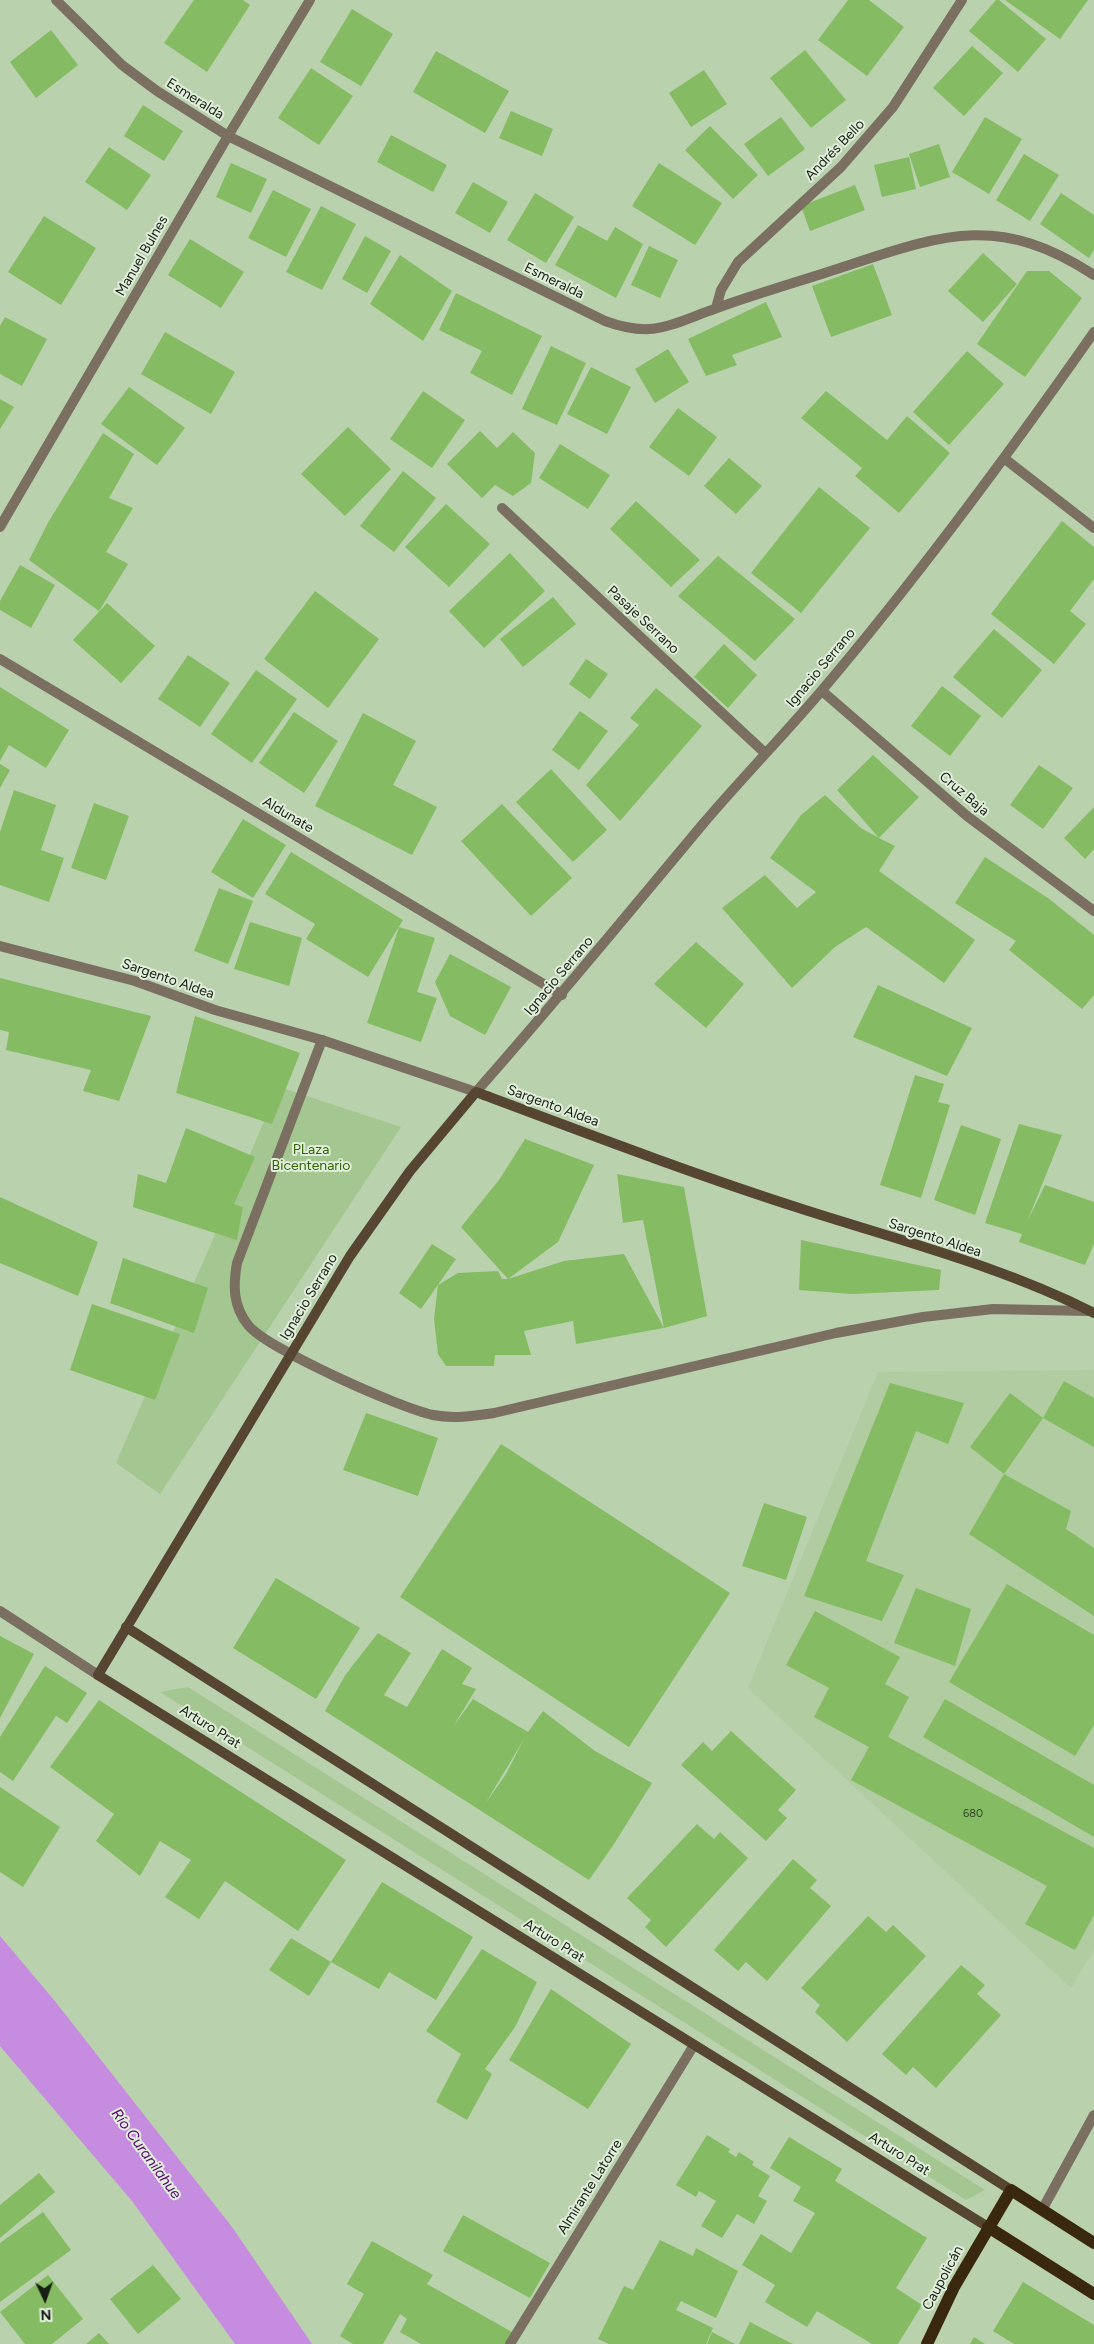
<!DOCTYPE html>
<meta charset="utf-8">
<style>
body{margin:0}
#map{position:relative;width:1094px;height:2344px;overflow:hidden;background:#b9d1ad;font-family:Figtree,sans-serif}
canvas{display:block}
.north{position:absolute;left:20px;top:2274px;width:50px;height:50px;-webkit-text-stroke:4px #e1eedb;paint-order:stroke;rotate:177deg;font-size:14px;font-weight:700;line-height:20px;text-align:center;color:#172012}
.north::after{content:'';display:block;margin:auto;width:18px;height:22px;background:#172012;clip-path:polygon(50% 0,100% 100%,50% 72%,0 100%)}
</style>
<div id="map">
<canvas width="1094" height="2344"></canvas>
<div class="north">N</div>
</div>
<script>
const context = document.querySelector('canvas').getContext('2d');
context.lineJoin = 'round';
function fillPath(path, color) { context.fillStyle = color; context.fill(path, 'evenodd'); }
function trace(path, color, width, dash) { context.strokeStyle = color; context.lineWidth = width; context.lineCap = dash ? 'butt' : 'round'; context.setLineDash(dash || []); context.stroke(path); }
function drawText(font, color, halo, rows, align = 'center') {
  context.font = font + ' Figtree,sans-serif'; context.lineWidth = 4; context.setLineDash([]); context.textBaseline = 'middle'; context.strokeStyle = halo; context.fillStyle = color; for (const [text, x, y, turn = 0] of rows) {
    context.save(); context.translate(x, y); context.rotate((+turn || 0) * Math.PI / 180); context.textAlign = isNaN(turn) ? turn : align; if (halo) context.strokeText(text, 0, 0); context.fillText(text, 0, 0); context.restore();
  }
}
fillPath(new Path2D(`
 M1094 1370V1950L1071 1988 748 1688 878 1372Z`), '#b0cca0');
fillPath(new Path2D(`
 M279 1087 401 1127 160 1494 116 1463Z
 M188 1687 985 2190 966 2200 160 1692Z`), '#a4c691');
fillPath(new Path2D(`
 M0 1936 54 2000 232 2227 312 2344H235L132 2201 0 2046Z`), '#c68ce0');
fillPath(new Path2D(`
 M194 0H243L250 5 207 72 164 43Z
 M848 0H869L904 27 867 76 818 40Z
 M996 0H999L1046 39 1018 72 969 31Z
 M1005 0H1088L1060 39Z
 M352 9 393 34 361 86 320 62Z
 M51 30 78 65 36 98 10 62Z
 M972 46 1003 73 964 116 933 88Z
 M805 50 846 100 811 128 770 78Z
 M436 51 509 91 485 133 413 92Z
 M311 68 353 96 319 145 278 118Z
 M704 70 727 104 691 127 669 93Z
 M143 105 183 131 164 161 124 136Z
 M511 111 553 129 542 156 499 138Z
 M781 117 805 149 768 176 744 144Z
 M985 117 1022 139 989 194 952 172Z
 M710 126 758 175 733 199 685 150Z
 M391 135 447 165 433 192 377 162Z
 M939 144 950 177 920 187 909 154Z
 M109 147 151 175 127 210 85 182Z
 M1024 154 1059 175 1030 221 996 200Z
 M909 157 916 189 882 197 874 165Z
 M231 163 267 179 251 213 216 197Z
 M659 163 722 203 695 245 632 206Z
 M473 182 508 202 490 233 455 213Z
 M855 185 865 210 810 231 801 206Z
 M273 190 311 209 286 257 248 238Z
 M535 193 574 217 546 263 507 240Z
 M1061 193 1094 215V250L1089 258 1040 224Z
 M321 206 356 224 322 290 286 272Z
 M44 216 96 248 61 305 8 272Z
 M578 225 607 241 615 227 643 244 616 298 555 265Z
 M365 236 391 251 367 293 342 279Z
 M190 239 244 272 221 308 168 275Z
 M649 246 678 260 660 298 631 285Z
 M983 253 1017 284 983 322 948 291Z
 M400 255 452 291 423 341 370 304Z
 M873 264 892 315 831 337 812 286Z
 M1027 271H1049L1082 298 1025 377 977 344Z
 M456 293 542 336 512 395 470 373 482 351 439 330Z
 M766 302 782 337 732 355 737 365 706 376 688 339Z
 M5 317 47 339 22 386 0 374V326Z
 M165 332 235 372 211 414 141 374Z
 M551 346 586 363 557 425 522 409Z
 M668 349 689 382 655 403 635 369Z
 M967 351 1004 384 949 445 913 412Z
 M591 367 631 387 607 434 567 414Z
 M129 387 185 428 157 465 101 424Z
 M423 391 465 420 432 468 390 439Z
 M826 391 887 440 907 416 950 453 899 513 855 476 862 468 801 418Z
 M0 399 14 407 0 429Z
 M678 408 717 437 689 476 649 447Z
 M348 427 391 469 345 516 301 474Z
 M480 431 497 448 513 432 535 453 531 483 513 496 495 485 482 498 447 464Z
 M103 433 134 454 109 498 133 508 106 552 128 564 99 611 29 560 49 521Z
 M560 444 610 475 588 509 539 478Z
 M729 458 762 486 736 514 704 486Z
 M403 471 436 498 394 552 360 526Z
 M819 487 870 528 801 613 751 573Z
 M636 501 700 560 671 587 610 529Z
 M446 504 490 544 449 587 405 547Z
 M1062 521 1094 547V579L1070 611 1086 624 1054 664 991 614Z
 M510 553 545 591 484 648 449 611Z
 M718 556 795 619 755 661 678 596Z
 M20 565 55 585 31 628 0 610V601Z
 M315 591 379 639 328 708 264 659Z
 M553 597 576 624 523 667 500 639Z
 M107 603 155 646 121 683 73 640Z
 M994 629 1042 670 1002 718 953 677Z
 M724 644 757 675 728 708 694 677Z
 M188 655 230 683 200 727 158 699Z
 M586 659 608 674 590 699 569 684Z
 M256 670 297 699 252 763 211 734Z
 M942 686 981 716 950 756 911 726Z
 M0 687 69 730 46 768 9 745 0 761Z
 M656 688 702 726 620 821 586 785 639 725 630 718Z
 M580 711 608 731 579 770 552 750Z
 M294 712 338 741 304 793 259 763Z
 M363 713 416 741 393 785 437 807 412 855 315 806Z
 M873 755 919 797 879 838 895 846 879 871 975 940 944 983 866 927 835 947 792 988 722 908 765 875 797 908 816 892 770 858 801 815 825 795 861 828 879 838 837 790Z
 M0 764 10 770 0 788Z
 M1039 765 1073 788 1043 829 1010 805Z
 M551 769 607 830 573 862 516 802Z
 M14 790 56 805 41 850 64 858 49 902 0 885V832Z
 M94 803 129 816 106 880 71 868Z
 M502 804 572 878 531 916 461 841Z
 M1094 807V849L1085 859 1064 838Z
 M243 819 286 845 253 898 211 872Z
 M291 852 403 920 368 977 306 939 315 924 265 894Z
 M985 857 1048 898 1094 935V995L1082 1009 1009 950 1016 941 955 903Z
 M219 888 253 901 228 964 194 951Z
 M250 922 302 938 289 986 234 969Z
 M399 927 435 938 417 992 437 998 421 1042 367 1023Z
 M696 942 744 984 706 1028 654 984Z
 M450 954 511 987 485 1035 450 1016 435 982Z
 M0 978 151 1016 119 1101 83 1091 91 1070 6 1050 9 1032 0 1030Z
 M878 985 972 1028 947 1076 853 1037Z
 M195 1016 300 1053 272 1124 176 1093Z
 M915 1075 944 1084 938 1102 950 1105 921 1198 880 1185Z
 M1019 1124 1062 1135 1027 1222 1045 1185 1094 1202V1244L1085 1265 1019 1242 1022 1234 985 1223Z
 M961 1125 1001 1139 975 1215 934 1200Z
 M186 1128 255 1157 234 1204 243 1207 237 1240 133 1207 138 1174 166 1183Z
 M525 1139 594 1165 558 1242 508 1279 564 1261 624 1254 664 1328 643 1220 623 1223 617 1174 684 1187 707 1316 664 1328 576 1344 573 1321 524 1331 531 1355H495L494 1366H446L438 1354 434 1319 438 1285 458 1273 498 1271 502 1279H508L461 1227 499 1180Z
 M0 1197 98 1242 78 1296 0 1263Z
 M801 1240 941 1270 939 1290 852 1294 799 1290Z
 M432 1244 456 1259 421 1309 399 1293Z
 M123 1258 208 1288 194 1333 110 1303Z
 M92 1304 180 1334 155 1400 70 1370Z
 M1064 1381 1094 1398V1447L1043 1418Z
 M890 1383 964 1403 948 1444 916 1431 866 1561 904 1575 882 1621 804 1596Z
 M1010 1393 1043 1418 1004 1474 1071 1511 1066 1529 1094 1548V1616L969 1534 1004 1474 970 1447Z
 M366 1413 438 1438 418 1496 343 1470Z
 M501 1444 730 1593 629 1747 400 1597Z
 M764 1503 807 1517 786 1580 742 1566Z
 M276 1578 360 1628 316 1699 233 1648Z
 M1007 1584 1094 1635V1725L1075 1756 949 1682Z
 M916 1588 971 1609 955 1666 894 1643Z
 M815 1611 900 1657 885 1684 909 1697 888 1737 1094 1848V1915L1075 1950 1025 1924 1047 1886 851 1780 869 1747 814 1717 829 1688 786 1665Z
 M378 1633 411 1653 384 1695 407 1707 442 1649 472 1668 462 1684 476 1689 453 1727 473 1699 528 1732 543 1711 595 1751 652 1783 614 1844 589 1880 325 1711 346 1674ZM524 1739 506 1774 485 1804Z
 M0 1636 34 1654 0 1718Z
 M45 1666 87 1693 67 1723 56 1716 13 1781 0 1772V1737Z
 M945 1699 1094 1785V1837L923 1737Z
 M99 1700 346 1860 298 1931 225 1881 199 1919 165 1897 191 1860 160 1841 140 1876 96 1841 114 1814 50 1767Z
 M731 1731 796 1790 778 1810 787 1818 766 1841 681 1765 703 1742 712 1751Z
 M0 1787 60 1827 23 1887 0 1872Z
 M697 1824 714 1839 720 1832 748 1858 666 1947 645 1927 651 1920 627 1898Z
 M793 1859 817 1880 810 1888 831 1906 767 1981 746 1962 738 1971 714 1950Z
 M382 1882 473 1937 436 2000 389 1972 379 1989 331 1962Z
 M868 1916 886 1932 893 1925 926 1956 847 2042 815 2012 820 2005 801 1988Z
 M291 1938 331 1962 309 1996 269 1970Z
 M482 1949 537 1982 515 2027 485 2069 492 2074 467 2120 436 2102 461 2054 426 2031Z
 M961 1965 985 1985 977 1994 1001 2015 936 2088 913 2067 906 2075 882 2054Z
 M551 1989 631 2044 588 2109 509 2060Z
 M707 2135 730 2149 728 2152 736 2157 739 2152 754 2162 752 2165 770 2176 758 2196 767 2201 754 2224 737 2214 722 2238 701 2226 716 2201 699 2191 696 2197 676 2185Z
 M789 2137 842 2169 835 2181 927 2238 896 2288 922 2305 898 2344H872L817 2311 807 2327 765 2302 775 2285 742 2265 761 2234 791 2253 815 2213 793 2201 801 2187 770 2168Z
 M39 2173 55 2192 0 2238V2205Z
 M43 2212 71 2250 0 2302V2243Z
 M463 2215 550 2263 530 2298 443 2251Z
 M660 2240 693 2256 696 2248 738 2271 716 2318 681 2301 676 2310 713 2328 706 2344H609L598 2339 624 2286 633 2290Z
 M372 2241 433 2275 427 2284 512 2332 505 2344H421L400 2332 407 2319 400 2314 383 2344H353L340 2336 364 2294 347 2284Z
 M153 2265 181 2299 138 2334 110 2299Z
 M48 2275 83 2319 52 2344H25L0 2312Z
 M1023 2282 1094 2325V2344H1014L993 2331Z
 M750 2322 779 2337 793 2344H739Z
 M712 2332 735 2344H707Z
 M99 2333 109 2344H86Z
 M974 2337 985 2344H970Z`), '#85bc63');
trace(new Path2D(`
 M56 0 122 65 157 91 228 136 605 321C654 339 671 324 717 308 758 293 801 281 843 267 943 234 999 213 1094 275
 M716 308 721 290 738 262 841 167 893 107 962 0
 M1005 459 1094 528
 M502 508 765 753
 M0 527 228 136 310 0
 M0 659 562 995
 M822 691 967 816 1094 911
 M322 1040 237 1263C233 1286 233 1306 248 1325 267 1349 400 1408 433 1415 453 1419 473 1416 494 1413L836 1333 923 1317 993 1309 1089 1311
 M1042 2210 1094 2115
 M510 2344 694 2045`), '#7a6f61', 10);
trace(new Path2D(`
 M0 946 135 981 215 1010 322 1040 476 1092C553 1005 627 915 702 825 741 779 784 735 823 689 920 574 1008 455 1094 332
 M0 1611 98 1675`), '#7a6f61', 10);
trace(new Path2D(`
 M126 1627 1011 2190
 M988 2227 98 1675 350 1256 410 1171 476 1092C583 1132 690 1173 799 1208 898 1240 1001 1266 1094 1313`), '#554531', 10);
trace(new Path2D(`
 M988 2227 1094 2294
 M927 2344 954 2287 1011 2190 1094 2243`), '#3a280e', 12);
drawText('11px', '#324726', null, [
 ["680",973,1814]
]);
drawText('14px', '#172012', '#e1eedb', [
 ["Esmeralda",195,99,32],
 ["Andrés Bello",835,150,-46],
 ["Manuel Bulnes",142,256,-60],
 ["Esmeralda",554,281,26],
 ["Pasaje Serrano",643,620,43],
 ["Ignacio Serrano",821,668,-50],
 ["Cruz Baja",964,794,40],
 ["Aldunate",288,815,31],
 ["Ignacio Serrano",559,976,-50],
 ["Sargento Aldea",168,979,19],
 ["Sargento Aldea",553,1106,20],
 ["Sargento Aldea",935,1238,18],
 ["Ignacio Serrano",309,1297,-59],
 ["Arturo Prat",210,1727,32],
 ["Arturo Prat",554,1941,32],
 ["Arturo Prat",899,2154,32],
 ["Almirante Latorre",590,2187,-58],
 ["Caupolicán",943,2278,-62]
]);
drawText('14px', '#356604', '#e1eedb', [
 ["PLaza",311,1150],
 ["Bicentenario",311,1166]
]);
drawText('italic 15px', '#560670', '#e1eedb', [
 ["Río Curanilahue",146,2154,54]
]);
</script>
